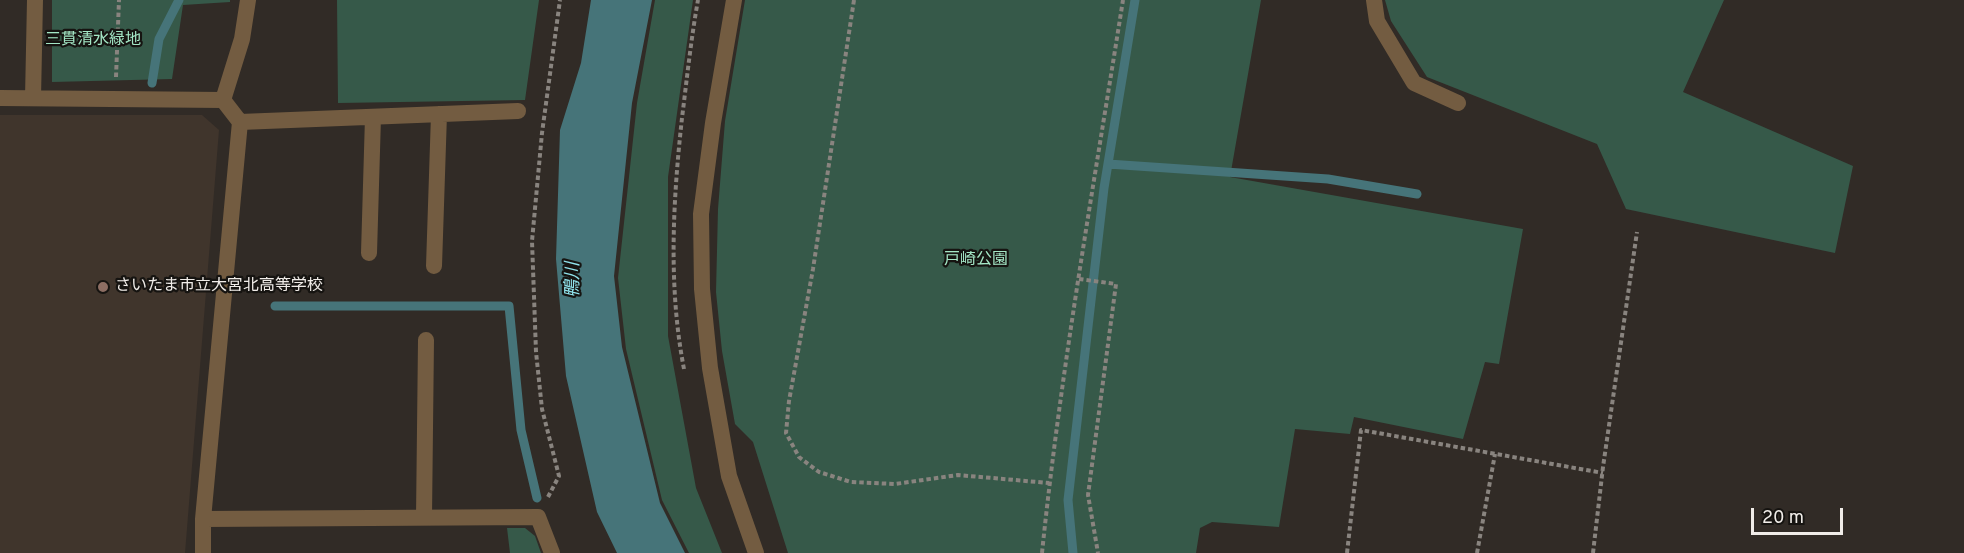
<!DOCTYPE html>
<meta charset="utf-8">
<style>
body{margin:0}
#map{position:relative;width:1964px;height:553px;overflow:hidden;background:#312b26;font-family:Overpass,sans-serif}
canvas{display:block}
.scale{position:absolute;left:1751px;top:508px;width:92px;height:27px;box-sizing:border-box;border:3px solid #f0ece8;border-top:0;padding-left:8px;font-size:18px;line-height:21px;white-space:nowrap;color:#f0ece8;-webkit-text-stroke:4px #161411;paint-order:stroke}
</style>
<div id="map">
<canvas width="1964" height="553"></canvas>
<div class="scale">20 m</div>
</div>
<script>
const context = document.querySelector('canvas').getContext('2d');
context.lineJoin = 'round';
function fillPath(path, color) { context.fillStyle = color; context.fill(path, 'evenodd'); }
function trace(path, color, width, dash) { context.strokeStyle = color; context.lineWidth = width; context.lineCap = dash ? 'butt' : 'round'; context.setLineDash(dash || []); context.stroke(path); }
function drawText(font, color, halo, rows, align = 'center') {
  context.font = font + ' Overpass,"Noto Sans JP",sans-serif'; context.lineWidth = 4.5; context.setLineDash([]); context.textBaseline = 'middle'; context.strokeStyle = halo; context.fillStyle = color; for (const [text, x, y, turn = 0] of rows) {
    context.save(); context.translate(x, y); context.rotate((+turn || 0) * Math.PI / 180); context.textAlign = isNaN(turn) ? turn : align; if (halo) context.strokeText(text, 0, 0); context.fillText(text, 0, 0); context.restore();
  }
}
fillPath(new Path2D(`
 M0 115H202L219 130 185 553H0Z`), '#40352c');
fillPath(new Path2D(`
 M52 0H230V2L183 5 172 79 52 82Z
 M337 0H539L525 100 338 103Z
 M655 0H693L668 177V336L696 488 722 553H689L662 500 626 349 618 278 637 103Z
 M745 0H1261L1230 177 1523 229 1499 364 1485 362 1463 439 1354 417 1350 434 1295 429 1279 527 1212 522 1200 528 1196 553H788L753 442 735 424 722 351 716 292 718 209 725 121Z
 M1385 0H1724L1683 92 1853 166 1835 253 1626 209 1597 144 1427 77 1391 21Z
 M507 528H525L535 536 541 553H510Z`), '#365949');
fillPath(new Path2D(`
 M591 0H652L632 103 614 276 622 347 660 503 685 553H617L597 512 566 376 556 259 560 130 581 63Z`), '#467479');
trace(new Path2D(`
 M152 83 159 39 179 0
 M1108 164 1328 179 1417 194
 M275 306H509L521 430 537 498
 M1073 553 1068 500 1104 188 1135 0`), '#467479', 9);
trace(new Path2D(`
 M854 0 813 269 789 401 786 433 799 457 819 472 851 482 895 484 958 475 1049 483
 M116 77 119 0
 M1079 279 1116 284 1088 495 1098 553
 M684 369C668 287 673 200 682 118 687 78 691 39 698 0
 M548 497 559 476 542 409 536 352 532 241 542 133 560 0
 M1042 553C1061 368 1094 184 1123 0
 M1347 553 1361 430 1603 473
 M1477 553 1495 454
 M1593 553 1603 467 1637 232`), '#89847f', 4, [4.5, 3]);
trace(new Path2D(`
 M1374 0 1377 21 1414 83 1458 103
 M0 98 223 100 240 122 203 519V553
 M33 98 35 0
 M223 100 242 39 248 0
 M240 122 518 111
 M369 253 373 117
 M434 266 439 114
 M424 517 426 340
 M203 519 538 517 552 553`), '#735c41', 16);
trace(new Path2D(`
 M734 0 713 123 701 214 702 289 710 368 729 476 756 553`), '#735c41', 16);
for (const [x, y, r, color] of [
 [103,287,6,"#8d6e63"]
]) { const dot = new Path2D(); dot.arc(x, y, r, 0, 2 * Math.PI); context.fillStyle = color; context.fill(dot); trace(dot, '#161411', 2); }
drawText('16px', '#a4e7c6', '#161411', [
 ["三貫清水緑地",93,41],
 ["戸崎公園",976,261]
]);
drawText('16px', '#f0ece8', '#161411', [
 ["さいたま市立大宮北高等学校",115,287]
], 'left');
drawText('italic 18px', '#91e4ed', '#161411', [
 ["鴨川",574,280,-90]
]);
</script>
